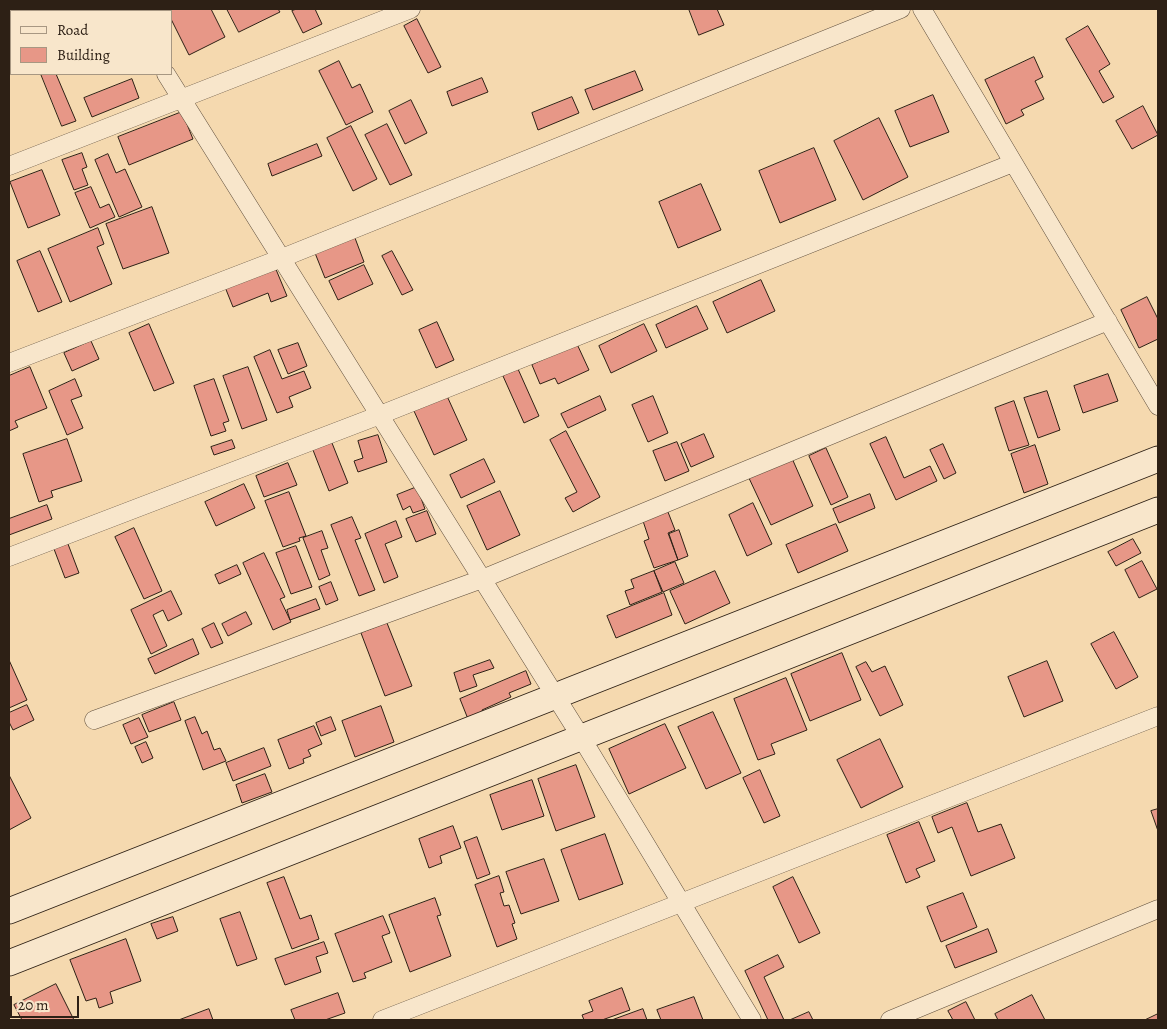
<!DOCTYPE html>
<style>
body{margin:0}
#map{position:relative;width:1167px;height:1029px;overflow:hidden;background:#f5d9af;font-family:Alegreya,serif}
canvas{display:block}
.frame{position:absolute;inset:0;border:10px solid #2d2015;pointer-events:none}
.legend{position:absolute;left:10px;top:10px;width:162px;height:65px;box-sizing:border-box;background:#f8e6cb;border:1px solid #a79782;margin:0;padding:6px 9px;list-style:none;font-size:15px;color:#2d2015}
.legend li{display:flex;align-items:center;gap:10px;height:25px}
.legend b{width:25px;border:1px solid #a79782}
.scale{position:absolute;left:10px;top:996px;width:69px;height:22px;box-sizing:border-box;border:2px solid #2d2015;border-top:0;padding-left:6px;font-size:15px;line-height:18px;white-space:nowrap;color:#2d2015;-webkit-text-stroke:4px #f8e6cb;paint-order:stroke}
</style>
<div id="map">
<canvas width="1167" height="1029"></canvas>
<div class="frame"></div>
<ul class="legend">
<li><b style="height:6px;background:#f8e6cb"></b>Road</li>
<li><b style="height:14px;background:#e79787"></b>Building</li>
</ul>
<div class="scale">20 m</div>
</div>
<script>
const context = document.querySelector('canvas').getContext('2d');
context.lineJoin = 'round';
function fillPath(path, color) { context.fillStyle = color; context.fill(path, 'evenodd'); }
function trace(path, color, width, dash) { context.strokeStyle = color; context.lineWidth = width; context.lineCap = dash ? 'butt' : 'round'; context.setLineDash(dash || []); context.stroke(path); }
const building = new Path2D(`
 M9 9H23L24 11H11V28L9 22Z
 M39 9H82L83 11H40Z
 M173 9H211L225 37 189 55 171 19V11H168Z
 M227 9H278L280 12 239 32Z
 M297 9H315L322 24 303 33 292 11Z
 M689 9H717L724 25 699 35Z
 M417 19 441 67 428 73 404 26Z
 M1088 26 1110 64 1099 71 1114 97 1103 103 1066 39Z
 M1034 57 1043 77 1035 81 1044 99 1021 110 1024 115 1006 124 985 80Z
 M339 61 352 88 360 84 373 112 346 125 319 71Z
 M635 71 643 90 593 110 585 90Z
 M41 74H56L76 121 62 126Z
 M482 78 488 92 452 106 447 92Z
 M132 79 139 98 92 117 84 98Z
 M933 95 949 132 910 147 895 111Z
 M572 97 579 113 538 130 532 113Z
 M411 100 427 133 405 144 389 111Z
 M1143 106 1158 135 1132 149 1116 121Z
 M182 112 193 139 129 165 118 137Z
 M879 118 908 177 863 200 834 141Z
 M387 124 412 175 390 185 365 135Z
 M351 126 377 179 353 191 327 138Z
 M317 144 322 156 272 176 268 164Z
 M814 148 836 200 780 223 759 171Z
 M82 153 87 167 82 169 88 185 74 190 62 160Z
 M108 154 116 173 125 169 142 207 119 217 95 160Z
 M42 170 60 215 28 228 10 182Z
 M701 184 721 230 678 248 659 202Z
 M91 187 100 208 109 204 115 217 90 228 75 193Z
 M152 207 169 253 123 269 106 224Z
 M98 228 104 244 97 247 112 284 70 302 48 249Z
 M355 238 364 262 325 278 315 253Z
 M40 251 62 302 38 312 17 261Z
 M392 251 413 290 402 295 382 256Z
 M364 265 373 284 338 300 329 281Z
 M275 267 287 296 271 302 268 293 233 307 225 287Z
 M761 280 775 311 727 333 713 302Z
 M1147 297 1158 319V339L1139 348 1121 310Z
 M697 306 708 329 666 348 656 325Z
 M437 322 454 360 436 368 419 330Z
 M149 324 174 383 154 391 129 333Z
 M644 324 657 351 611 373 599 346Z
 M91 341 99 359 72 371 64 353Z
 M298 343 307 366 288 374 278 350Z
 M577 344 589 370 558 384 555 378 540 384 532 365Z
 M270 350 282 379 304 371 311 388 289 397 293 407 277 413 254 357Z
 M30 367 47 408 15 421 18 427 9 431V376Z
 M248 367 267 420 242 429 223 376Z
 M518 369 539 416 524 423 503 376Z
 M1108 374 1118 401 1083 413 1074 386Z
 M75 379 82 396 71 400 83 428 67 435 49 391Z
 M214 379 229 421 223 423 226 431 211 436 194 386Z
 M1047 391 1060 430 1038 438 1024 398Z
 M447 396 467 440 434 455 414 411Z
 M600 396 606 410 568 428 561 414Z
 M653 396 668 433 648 442 632 405Z
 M1014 401 1029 445 1009 451 995 408Z
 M566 431 600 497 573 512 565 498 577 492 550 440Z
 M704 434 714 457 691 467 681 444Z
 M378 435 387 462 358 472 354 461 363 458 358 441Z
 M886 437 904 478 930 466 937 481 896 500 870 444Z
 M67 439 82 481 51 491 53 497 39 502 23 454Z
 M232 440 235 448 214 455 211 447Z
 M677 442 689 471 665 481 653 451Z
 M332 443 348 483 329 491 313 450Z
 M943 444 956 473 944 479 930 450Z
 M1035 445 1048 484 1024 493 1011 454Z
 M826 448 848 497 831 505 809 456Z
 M791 456 813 506 771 525 748 476Z
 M484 459 495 482 461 498 450 475Z
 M288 463 297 485 264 497 256 476Z
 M244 484 255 508 216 526 205 502Z
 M417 487 425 509 413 513 410 506 403 510 397 495Z
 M500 491 520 535 487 550 467 506Z
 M289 492 306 536 299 538 300 541 283 547 265 501Z
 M870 494 875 508 839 523 833 509Z
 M753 503 772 544 747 556 729 515Z
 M47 505 52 519 9 535V519Z
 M427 511 436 534 416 542 406 519Z
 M668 512 675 530 668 533 678 560 654 568 644 541 649 539 643 521Z
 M352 517 361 538 355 540 375 590 359 596 331 525Z
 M396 521 402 537 385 544 398 577 384 583 365 534Z
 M836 524 848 551 798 573 786 545Z
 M134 528 162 591 144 599 115 537Z
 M679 530 688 556 678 560 669 534Z
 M322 531 328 548 321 550 330 575 319 580 303 538Z
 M1133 539 1141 553 1116 566 1108 552Z
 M68 544 79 573 65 578 54 549Z
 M296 546 312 587 291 594 276 553Z
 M264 553 285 597 280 599 291 622 273 630 243 563Z
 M1142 561 1157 589 1139 598 1125 570Z
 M675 562 684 583 663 592 654 571Z
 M237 565 241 574 219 584 215 575Z
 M654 571 662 592 630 605 625 591 634 588 631 580Z
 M715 571 730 603 685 624 670 591Z
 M331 582 338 600 326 605 319 587Z
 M171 591 182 614 168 621 163 610 153 615 167 646 151 654 131 610Z
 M664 593 672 615 616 638 607 616Z
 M316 599 320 609 290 620 287 610Z
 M246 612 252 624 228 636 222 624Z
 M214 623 223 643 211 648 202 629Z
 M387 623 412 686 385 696 361 633Z
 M1114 632 1138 677 1116 689 1091 644Z
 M193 639 199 654 155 674 148 659Z
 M842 653 861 700 810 721 791 674Z
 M9 660 27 700 9 708Z
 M490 660 494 668 473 675 477 686 460 692 454 673Z
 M1047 661 1063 701 1024 717 1008 677Z
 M866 662 872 672 885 666 903 705 880 716 856 667Z
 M526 671 531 684 509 693 511 697 482 710 485 717 470 724 460 699Z
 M786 678 807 730 771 744 775 754 758 760 734 699Z
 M174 702 181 720 149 732 142 715Z
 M27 705 34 720 13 730 9 722V713Z
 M381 706 394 742 355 757 342 721Z
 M713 712 741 773 706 789 678 727Z
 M195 717 202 734 207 731 214 750 220 748 226 761 203 770 185 721Z
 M331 717 336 730 321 736 316 723Z
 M139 718 148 737 131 744 123 725Z
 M665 724 686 768 629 794 609 749Z
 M314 726 322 744 308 750 311 756 303 759 304 763 289 769 278 740Z
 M880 739 903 787 861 808 837 760Z
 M146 742 153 758 142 763 135 747Z
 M264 748 271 766 233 781 226 763Z
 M576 765 595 817 556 831 538 779Z
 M760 770 780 816 764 823 743 778Z
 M265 774 272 792 242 803 236 785Z
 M9 775 31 818 9 830Z
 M532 780 544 816 502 830 490 795Z
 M967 803 978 832 1001 824 1015 858 971 876 952 827 938 833 932 817Z
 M1158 809V831L1151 811Z
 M919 822 935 861 916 869 920 877 906 883 887 835Z
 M453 826 461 848 440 856 442 863 429 868 419 839Z
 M605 834 623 884 579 900 561 850Z
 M477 837 490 874 477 879 464 842Z
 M544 859 559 901 521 914 506 872Z
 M499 876 504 892 500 893 504 906 509 905 515 923 512 924 517 939 497 947 475 885Z
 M284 877 300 919 311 915 319 939 292 949 267 883Z
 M793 877 820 933 799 943 773 887Z
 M963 893 977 927 941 942 927 907Z
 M435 898 441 915 437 916 451 956 410 972 389 915Z
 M240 912 257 959 237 966 220 919Z
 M383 916 390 933 382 936 392 962 364 973 366 978 353 982 335 934Z
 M173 917 178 931 157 939 151 924Z
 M988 929 997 952 955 968 946 946Z
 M126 939 141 981 110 992 113 1003 99 1008 96 998 86 1001 70 960Z
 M324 942 328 953 316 957 321 972 285 985 275 959Z
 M778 955 784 967 764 977 784 1020H768L745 971Z
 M56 984 74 1020H22L14 1005Z
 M622 988 630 1010 602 1020H584L582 1015 593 1011 589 1001Z
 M338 993 345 1013 325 1020H295L291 1010Z
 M1032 995 1045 1020H998L995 1014Z
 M694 997 703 1020H661L657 1010Z
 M966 1002 975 1020H953L948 1011Z
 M209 1009 213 1020H179Z
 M643 1009 647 1020H612Z
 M809 1012 813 1020H790Z
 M1158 1014V1020H1145Z`);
fillPath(building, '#e79787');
trace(building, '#2d2015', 1);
const street = new Path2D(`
 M125 9 127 11
 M922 9 1158 406
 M166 74 581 737 752 1020
 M9 166 411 9
 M9 363 282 258 901 9
 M9 557 380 415 1013 163
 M94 720 482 579 1108 321
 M382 1020 1158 716
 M890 1020 1158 909`);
const secondary = new Path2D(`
 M9 911 1158 459
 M9 963 1158 510`);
trace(street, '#5f4e3c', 19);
trace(secondary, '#2d2015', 27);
trace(street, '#f8e6cb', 18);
trace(secondary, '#f8e6cb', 25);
</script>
